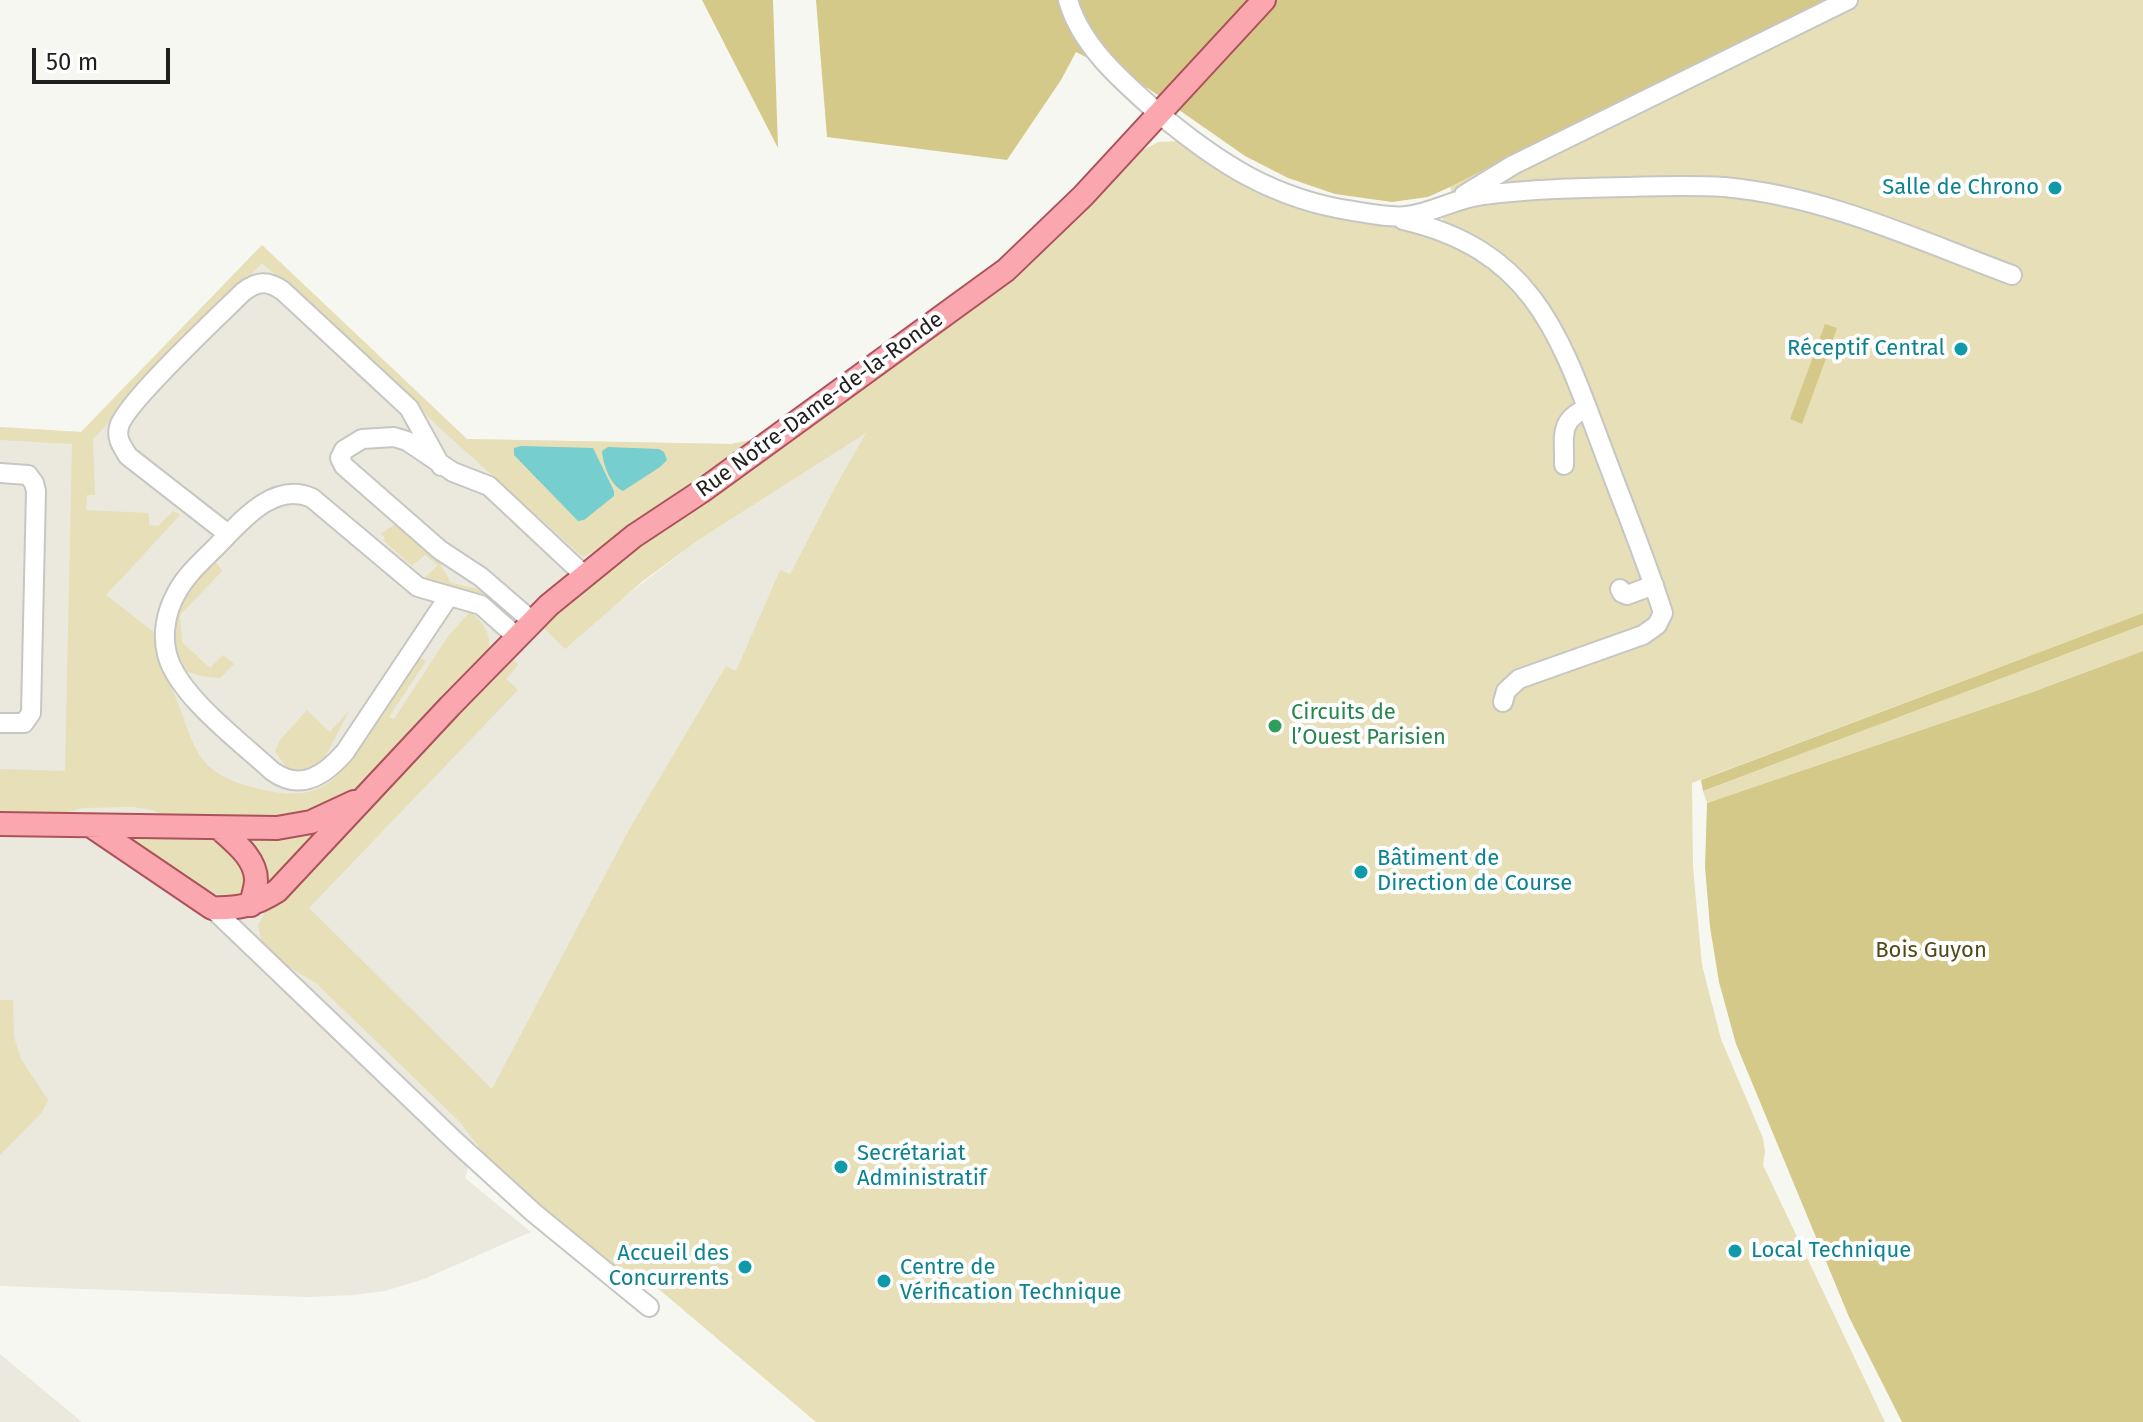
<!DOCTYPE html>
<meta charset="utf-8">
<style>
body{margin:0}
#map{position:relative;width:2143px;height:1422px;overflow:hidden;background:#f7f7f2;font-family:"Fira Sans",sans-serif}
canvas{display:block}
.scale{position:absolute;left:32px;top:48px;width:138px;height:36px;box-sizing:border-box;border:4px solid #1f1f1e;border-top:0;padding-left:10px;font-size:24px;line-height:28px;white-space:nowrap;color:#1f1f1e;-webkit-text-stroke:6px #fff;paint-order:stroke}
</style>
<div id="map">
<canvas width="2143" height="1422"></canvas>
<div class="scale">50 m</div>
</div>
<script>
const context = document.querySelector('canvas').getContext('2d');
context.lineJoin = 'round';
function fillPath(path, color) { context.fillStyle = color; context.fill(path, 'evenodd'); }
function trace(path, color, width, dash) { context.strokeStyle = color; context.lineWidth = width; context.lineCap = dash ? 'butt' : 'round'; context.setLineDash(dash || []); context.stroke(path); }
function drawText(font, color, halo, rows, align = 'center') {
  context.font = font + ' "Fira Sans",sans-serif'; context.lineWidth = 8; context.setLineDash([]); context.textBaseline = 'middle'; context.strokeStyle = halo; context.fillStyle = color; for (const [text, x, y, turn = 0] of rows) {
    context.save(); context.translate(x, y); context.rotate((+turn || 0) * Math.PI / 180); context.textAlign = isNaN(turn) ? turn : align; if (halo) context.strokeText(text, 0, 0); context.fillText(text, 0, 0); context.restore();
  }
}
fillPath(new Path2D(`
 M262 245 467 439 731 444 589 549 610 565 606 611 700 539 868 431 835 487 790 574 780 571 736 672 726 666 492 1090 465 1178 531 1232 424 1279 385 1291 354 1295 307 1297 0 1286V427L81 432Z
 M0 1354 82 1422H0Z`), '#ebe9de');
fillPath(new Path2D(`
 M1826 0H2143V613L1692 783 1693 867 1702 965 1721 1039 1763 1138 1765 1152 1763 1165 1885 1422H816L655 1286 630 1280 506 1179 485 1156 460 1122 316 983 276 959 262 945 258 925 268 907 513 660 518 665 506 679 518 690 309 908 492 1089 630 828 726 666 736 671 780 570 790 574 835 487 866 433 700 539 643 581 565 649 544 628 587 587 1132 156 1158 142 1181 141 1242 180 1448 225 1443 221 1442 215 1458 208 1450 187Z
 M262 245 467 439 731 444 750 440 603 547 583 557 432 421 407 392 262 263 93 439 95 495H87L86 510 149 513V525L158 526 173 511 180 515 106 595 155 633C158 641 156 649 158 657 161 670 169 680 173 691 199 755 193 774 268 791 294 796 317 795 337 776L418 657 426 661 389 717 394 719 449 635 470 612C482 621 493 635 488 651L374 774 338 802 297 819H171L152 810 133 807 82 808 59 815 0 816V769L65 771 72 444 0 440V427L81 432Z
 M398 522 443 561 441 566 451 583 487 591 491 596 445 586 424 578 438 565 425 555 412 566 383 540 385 538 381 534Z
 M214 559 222 571 180 615 182 642 210 668 223 655 234 664 220 678 201 676 185 671 179 665 172 647 175 603Z
 M2143 625V651L2027 694 1707 803 1703 791Z
 M307 710 330 732 349 711 322 763 303 774 288 770 275 751 280 740Z
 M327 829 269 883 246 837Z
 M127 836C151 836 201 830 221 844 226 847 230 853 235 857 244 867 247 878 243 891 219 912 150 855 128 840Z
 M0 1000H13L14 1037 21 1059 48 1100 42 1112 0 1155Z`), '#e6dfb7');
fillPath(new Path2D(`
 M702 0H773L778 148Z
 M816 0H1826L1450 187 1428 197 1392 202 1335 194 1288 178 1245 156 1149 89 1076 52 1061 80 1007 160 827 137Z
 M1825 324 1837 328 1802 424 1790 419Z
 M2143 613V625L1703 791 1701 780Z
 M2143 651V1422H1902L1849 1317 1736 1044 1719 982 1710 927 1705 867 1707 803 2027 694Z`), '#d5c989');
fillPath(new Path2D(`
 M521 446 593 448 614 491V496L584 520 578 521 514 455V448Z
 M608 447 659 449 664 452 667 460 660 467 623 491C610 485 603 464 602 451Z`), '#76cece');
const minor = new Path2D(`
 M1068 0C1081 46 1122 81 1157 112 1218 163 1273 199 1353 211 1371 214 1390 218 1407 216 1433 213 1456 198 1483 195 1531 189 1579 188 1627 187 1660 186 1692 185 1724 187 1825 196 1918 240 2012 275
 M1464 195 1513 165 1848 0
 M1403 220C1538 251 1562 342 1606 458 1625 509 1646 560 1663 613L1657 625 1643 635 1519 679 1506 691 1503 702
 M1564 465C1565 438 1557 421 1587 408
 M0 473 28 475 34 483 36 491 31 713 24 723H0
 M228 534 128 456C122 446 116 439 119 427 124 404 221 314 243 292 257 281 268 280 283 291L409 408 441 466
 M1620 589 1622 593 1627 595 1654 585
 M449 596 345 752C325 775 301 792 272 771 241 742 177 695 167 654 162 634 166 612 176 594 185 576 201 562 215 548 239 524 273 480 312 498L418 587 481 605 517 637
 M532 621 481 577 440 550 344 466 340 458 344 450 362 439 394 437 407 441 453 472 489 486 584 575
 M212 908 456 1142 534 1213 649 1307`);
const major = new Path2D(`
 M0 824 277 828 311 822 354 802
 M91 826 212 908C238 909 255 905 277 891L450 706 549 605 634 536 702 491 1006 270 1083 196 1264 0
 M220 829C234 842 256 858 256 880 256 888 252 898 251 905`);
trace(minor, '#c6c6c2', 22);
trace(major, '#ab525a', 26);
trace(minor, '#fff', 18);
trace(major, '#faa7af', 22);
for (const [x, y, r, color] of [
 [2055,188,8,"#0f9aa8"],
 [1961,349,8,"#0f9aa8"],
 [1275,726,8,"#2e9e5b"],
 [1361,872,8,"#0f9aa8"],
 [841,1167,8,"#0f9aa8"],
 [1735,1251,8,"#0f9aa8"],
 [745,1267,8,"#0f9aa8"],
 [884,1281,8,"#0f9aa8"]
]) { const dot = new Path2D(); dot.arc(x, y, r, 0, 2 * Math.PI); context.fillStyle = color; context.fill(dot); trace(dot, '#fff', 3); }
drawText('22px', '#0d838f', '#fff', [
 ["Salle de Chrono",2039,188,"right"],
 ["Réceptif Central",1945,349,"right"],
 ["Bâtiment de",1377,859],
 ["Direction de Course",1377,884],
 ["Secrétariat",857,1154],
 ["Administratif",857,1179],
 ["Local Technique",1751,1251],
 ["Accueil des",729,1254,"right"],
 ["Concurrents",729,1279,"right"],
 ["Centre de",900,1268],
 ["Vérification Technique",900,1293]
], 'left');
drawText('22px', '#1f1f1e', '#fff', [
 ["Rue Notre-Dame-de-la-Ronde",820,405,-36]
]);
drawText('22px', '#27864d', '#fff', [
 ["Circuits de",1291,713],
 ["l’Ouest Parisien",1291,738]
], 'left');
drawText('22px', '#524917', '#fff', [
 ["Bois Guyon",1931,951]
]);
</script>
